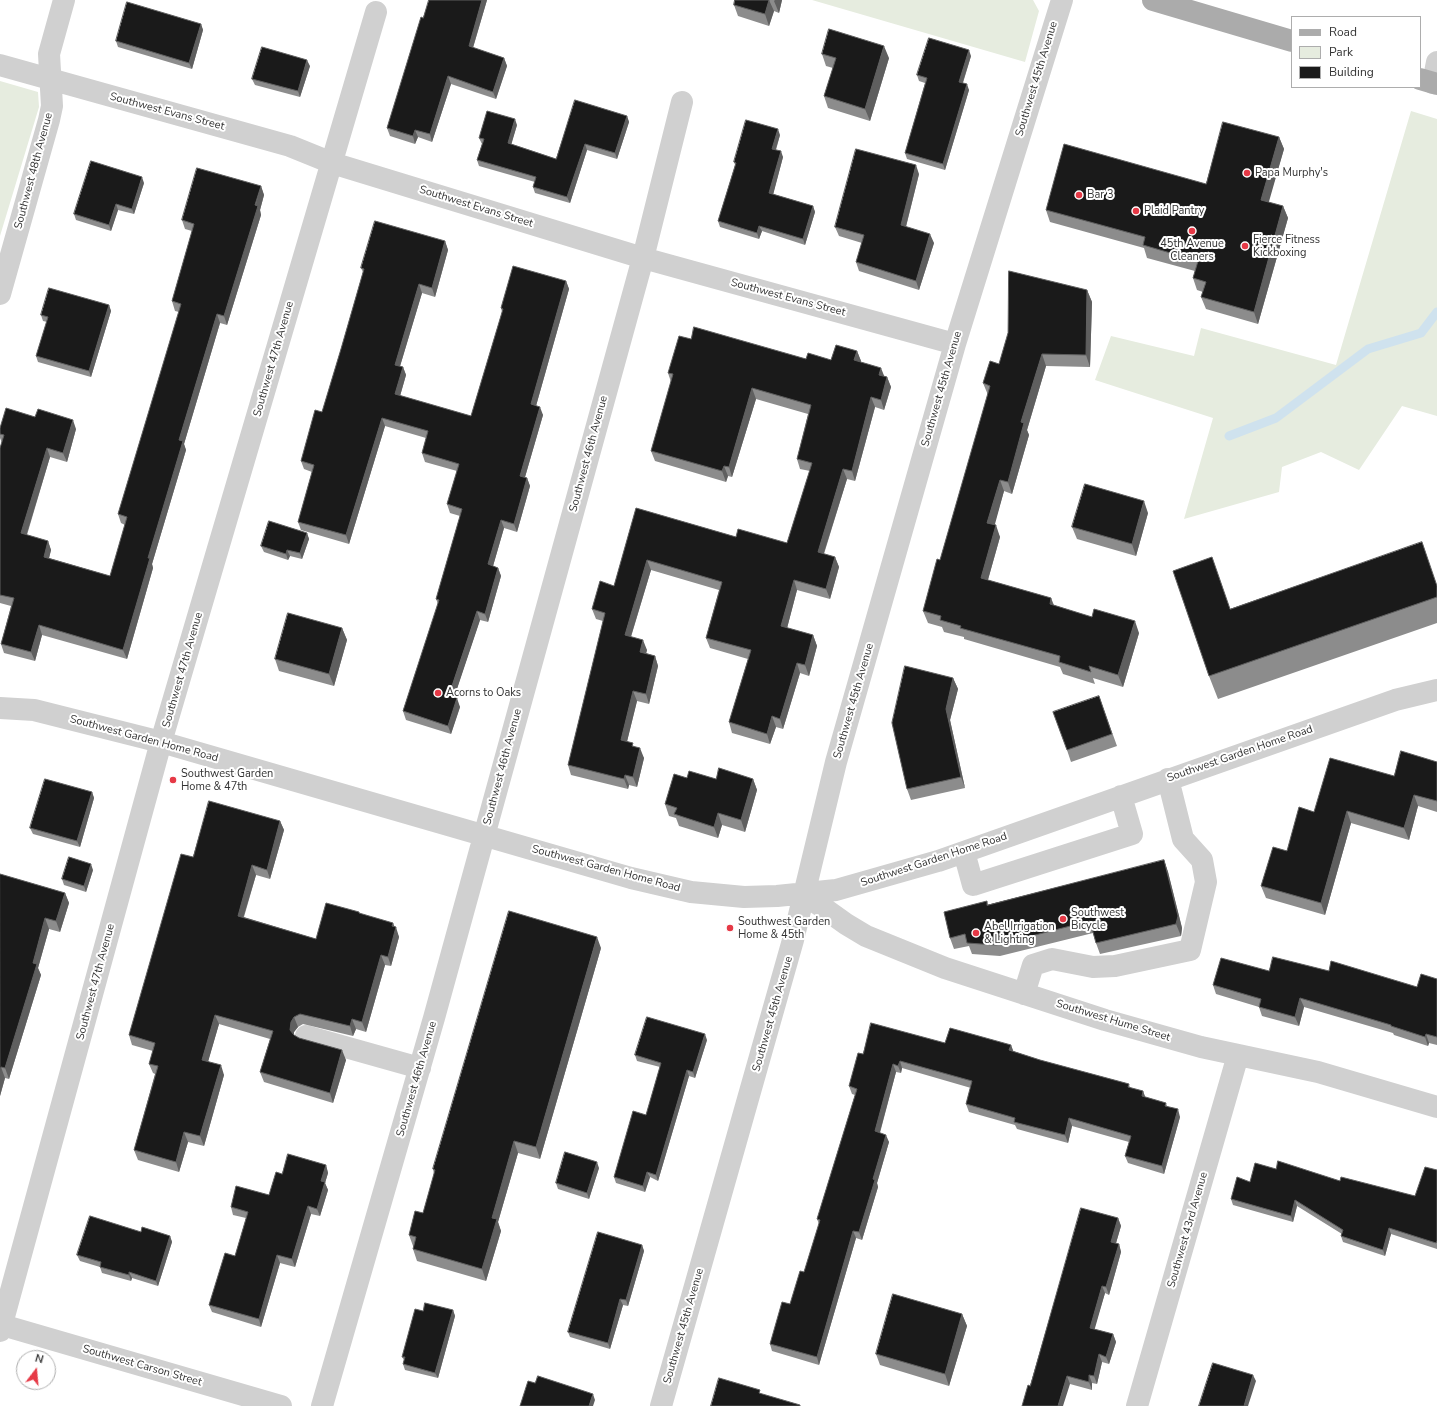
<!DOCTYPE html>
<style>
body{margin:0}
#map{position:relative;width:1437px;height:1406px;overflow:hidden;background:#fff;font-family:"Nunito Sans",sans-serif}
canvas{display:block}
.legend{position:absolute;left:1291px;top:16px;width:130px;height:72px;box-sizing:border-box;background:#fff;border:1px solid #adadad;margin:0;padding:5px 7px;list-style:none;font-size:12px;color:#333}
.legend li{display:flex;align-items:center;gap:8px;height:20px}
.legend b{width:20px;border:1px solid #adadad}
.north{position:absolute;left:16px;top:1350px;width:40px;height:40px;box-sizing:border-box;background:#fff;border:1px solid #adadad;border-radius:50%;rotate:16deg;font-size:11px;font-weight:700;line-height:16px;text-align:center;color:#333}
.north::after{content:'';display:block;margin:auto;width:14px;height:18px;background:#e63946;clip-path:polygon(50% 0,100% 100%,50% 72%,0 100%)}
</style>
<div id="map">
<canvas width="1437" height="1406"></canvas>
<ul class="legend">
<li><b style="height:5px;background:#ababab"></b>Road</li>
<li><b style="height:11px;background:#e6ecdf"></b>Park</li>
<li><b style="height:11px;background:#1a1a1a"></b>Building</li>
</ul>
<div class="north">N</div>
</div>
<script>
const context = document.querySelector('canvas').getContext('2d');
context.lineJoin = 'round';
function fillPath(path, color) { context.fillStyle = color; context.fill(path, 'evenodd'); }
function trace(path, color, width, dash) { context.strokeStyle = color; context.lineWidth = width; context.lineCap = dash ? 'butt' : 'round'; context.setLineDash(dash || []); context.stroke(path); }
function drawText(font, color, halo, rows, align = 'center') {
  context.font = font + ' "Nunito Sans",sans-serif'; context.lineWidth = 4; context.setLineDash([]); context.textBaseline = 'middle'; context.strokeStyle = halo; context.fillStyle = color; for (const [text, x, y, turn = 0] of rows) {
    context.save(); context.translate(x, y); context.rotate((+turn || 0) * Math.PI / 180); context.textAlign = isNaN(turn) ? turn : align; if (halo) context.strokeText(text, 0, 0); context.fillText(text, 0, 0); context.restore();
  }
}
fillPath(new Path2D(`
 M812 0H1033L1039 11 1025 62Z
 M0 81 38 92 39 107 0 236Z
 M1411 111 1437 119V416L1402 406 1359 470 1321 452 1282 467 1279 492 1184 519 1213 418 1095 380 1111 336 1194 356 1201 328 1336 365Z`), '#e6ecdf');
trace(new Path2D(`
 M1229 436 1276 418 1368 349 1421 333 1437 312`), '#cfe2ee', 9);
trace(new Path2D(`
 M0 65 290 146 332 163 643 258 955 344
 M1433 83 1437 62
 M0 294 49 120 52 106 49 54 64 0
 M0 708 34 710 161 742 631 878 691 892 744 897 777 896 836 890 938 861 1395 700 1437 690
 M964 852 973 885 1132 834 1121 796
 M804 894 846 924 866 936 945 968 1105 1020 1201 1047 1318 1072 1437 1107
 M1024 994 1033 965 1052 959 1093 967 1115 966 1190 950 1206 882 1202 860 1183 839 1168 779
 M306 1036 420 1068
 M2 1325 281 1406
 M0 1331 161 742 376 12
 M322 1406 434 1018 643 258 682 102
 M661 1406 793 940 836 762 955 344 1062 0
 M1137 1406 1238 1055`), '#d0d0d0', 22);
trace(new Path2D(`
 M1153 0 1292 41
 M1420 79 1437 84`), '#ababab', 22);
fillPath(new Path2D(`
 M487 0 473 48 504 58 507 66 496 99 451 84 432 142 418 137 415 144 390 136 387 128 423 18Z
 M735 0H782L779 13 774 11 769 26 738 16 734 5Z
 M201 24 203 30 192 69 118 47 116 41Z
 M822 54 889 58 870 121 828 108 824 96 833 68 826 66Z
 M971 56 963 83 969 90 945 170 907 159 905 153 925 83 919 81 917 75Z
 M310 66 300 97 255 85 252 79Z
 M627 116 629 122 617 159 587 150 570 203 535 193 533 187 535 182 479 166 477 160 482 144 479 138 517 125 511 144 556 159Z
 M780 135 776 150 783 157 773 194 813 206 815 212 805 245 762 231 759 239 720 227 718 221 735 165 734 162Z
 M1279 137 1284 149 1268 202 1283 206 1288 218 1258 324 1206 309 1201 297 1203 292 1197 290 1193 278 1195 271 1147 258 1144 248 1050 222 1046 210 1206 184Z
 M919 174 906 227 934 243 919 290 859 271 856 262 862 243 839 236 835 227Z
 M144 183 134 214 118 210 111 231 76 220 74 214Z
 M261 186 264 195 260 210 261 215 227 325 220 323 184 444 186 450 152 564 153 568 127 659 42 635 35 661 4 653 1 644 11 606 0 603V448L2 443 0 438V428L76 429 67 462 50 457 27 535 48 541 51 550 49 558 110 576 125 525 121 523 118 514 179 312 175 311 172 301 192 231 185 229 182 220Z
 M445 241 448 250 435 297 422 293 400 366 403 367 406 375 400 396 471 416 502 312 501 308 566 281 569 289 536 406 543 415 525 477 527 478 530 486 517 532 504 528 493 566 498 568 501 576 488 622 480 620 454 697 460 707 451 734 406 720 403 711 438 604 436 599 460 516 450 513 447 504 457 471 425 462 422 453 426 438 385 426 349 544 301 530 298 522 312 472 304 469 301 461 322 412 341 349 363 272 361 268Z
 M1087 290 1092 302 1090 367 1046 366 1027 430 1029 435 1012 494 1004 491 994 525 1000 537 988 580 1051 598 1054 605 1139 633 1123 687 1093 678 1095 684 1063 674 1060 667 964 639V637L944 632 942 627 928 623 923 611 940 560 988 395 983 383 999 364Z
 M109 305 111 311 91 377 38 362 36 356 47 322 43 321 41 315Z
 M691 339 806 359 831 360 857 351 861 361 860 362 884 376 887 377 891 387 884 410 875 407 855 481 847 479 824 554 835 557 839 567 830 599 797 590 787 628 813 635 817 646 809 676 800 673 783 729 776 727 770 744 732 733 729 722 748 659 710 648 706 638 719 590 651 570 631 637 647 650 646 653 655 656 658 666 649 704 637 701 627 741 635 747 644 758 637 787 629 785 628 789 571 775 568 765 603 621 596 619 592 609 614 586 636 508 736 537 787 543 810 471 800 469 797 459 808 414 756 399 732 477 728 476 726 482 655 461 651 451 671 382 668 373Z
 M1148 513 1136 556 1077 539 1072 527Z
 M307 533 309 539 302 559 290 556 288 560 264 552 261 546Z
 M1437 585V623L1218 699 1209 676 1230 609Z
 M342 628 347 640 334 686 279 671 275 659Z
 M953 678 958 689 950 720 965 788 911 800 907 789Z
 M1099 696 1117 746 1071 762 1067 750Z
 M1437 762V812L1418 806 1409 840 1351 823 1325 915 1266 898 1261 886 1314 812 1394 776Z
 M687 778 716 779H753L757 790 745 832 722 825 718 838 679 826 676 818 669 816 665 804Z
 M92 792 94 798 80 847 33 834 30 828Z
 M280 821 284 830 270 879 256 875 244 917 316 939 360 914 393 923 399 937 391 966 385 965 366 1032 356 1029 353 1036 303 1024 298 1027 294 1032V1035L299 1038 346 1060 333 1103 264 1082 260 1072 270 1039 219 1024 208 1061 224 1075 204 1146 188 1142 179 1172 138 1160 134 1150 155 1074 153 1073 149 1064 153 1051 132 1045 129 1035 193 857Z
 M1164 860 1168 872 1182 928 1181 936 1100 954 1096 943 1093 933 1000 956 972 954 969 946 954 949 950 938 987 901 988 905Z
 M93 870 86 892 64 885 62 879Z
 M0 874 65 893 69 903 60 932 49 929 38 968 41 975 9 1079 5 1078 0 1096Z
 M601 948 540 1159 518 1153 498 1222 501 1231 486 1281 417 1261 413 1249 414 1247 413 1246 409 1235 423 1213 434 1174 433 1169Z
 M1269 971H1329L1417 987 1437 979V1045L1429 1043 1428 1046 1394 1035 1393 1033 1304 1007 1299 1026 1262 1016 1259 1007 1216 994 1213 985Z
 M707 1040 695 1078 689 1076 658 1181 650 1177 645 1192 616 1183 614 1177 646 1115 660 1067 637 1061 635 1055Z
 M945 1043 1011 1045 1013 1051 1040 1060 1129 1084 1130 1088 1143 1091 1145 1097 1166 1103 1167 1106 1180 1117 1164 1174 1128 1163 1125 1156 1129 1142 1072 1126 1068 1143 1017 1129 1015 1125 969 1112 966 1104 971 1088 902 1068 901 1073 896 1072 880 1133 889 1142 877 1183 878 1187 862 1240 856 1238 819 1365 772 1351 770 1344 790 1304 804 1272 819 1224 817 1219 855 1095 852 1094 849 1086 863 1054Z
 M326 1165 328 1173 325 1183 328 1190 320 1216 311 1214 295 1267 280 1263 261 1327 212 1312 209 1305 235 1256 246 1218 233 1215 231 1207 269 1195 282 1174Z
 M599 1168 589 1199 558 1189 556 1183Z
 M1276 1169 1340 1181 1415 1196 1437 1170V1249L1391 1234 1385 1256 1343 1242 1341 1236 1342 1234 1297 1206 1293 1222 1233 1205 1231 1199 1250 1182Z
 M1118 1218 1121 1226 1116 1243 1119 1244 1121 1252 1109 1295 1105 1293 1094 1329 1113 1334 1116 1342 1109 1364 1102 1362 1097 1384 1092 1383V1390L1070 1384 1030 1386Z
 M141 1232 170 1236 172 1242 158 1286 132 1278 131 1281 102 1273 100 1267 80 1261 77 1255Z
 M642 1245 644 1251 628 1306 623 1305 610 1349 570 1337 568 1332Z
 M453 1310 455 1316 438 1378 405 1370 403 1364 404 1360 402 1357 423 1311Z
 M962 1314 967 1326 949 1386 880 1365 876 1354Z`), '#8c8c8c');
fillPath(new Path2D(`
 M482 0H487L471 54 469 46Z
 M769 0 774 11 769 26 765 14Z
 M775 0H782L779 13 774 1Z
 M201 24 203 30 192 69 189 63Z
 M884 46 889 58 870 121 865 109Z
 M969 50 971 56 961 88 959 82Z
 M504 58 507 66 496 99 493 92Z
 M307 60 310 66 300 97 298 91Z
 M448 76 451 84 432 142 430 134Z
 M967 84 969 90 945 170 943 164Z
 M627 116 629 122 617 159 615 153Z
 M515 119 517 125 510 149 508 143Z
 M778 129 780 135 774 155 772 149Z
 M415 130 418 137 415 144 413 136Z
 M1279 137 1284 149 1266 212 1261 200Z
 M585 144 587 150 570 203 567 197Z
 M781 151 783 157 772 199 769 193Z
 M916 165 919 174 904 234 901 225Z
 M142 177 144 183 134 214 132 209Z
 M261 186 264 195 260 210 261 215 227 325 224 316Z
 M116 204 118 210 111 231 109 225Z
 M813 206 815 212 805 245 803 239Z
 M1283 206 1288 218 1258 324 1254 312Z
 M759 226 762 231 759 239 757 233Z
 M930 234 934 243 919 290 916 281Z
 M445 241 448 250 435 297 432 288Z
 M566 281 569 289 534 413 531 404Z
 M419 284 422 293 398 373 395 365Z
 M1087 290 1092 302 1090 367 1086 355Z
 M109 305 111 311 91 377 89 371Z
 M217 314 220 323 184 444 186 450 152 564 153 568 127 659 123 650 179 440Z
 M857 351 861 361 858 371 854 360Z
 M1042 354 1046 366 1027 430 1029 435 1012 494 1008 482 1021 422Z
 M403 367 406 375 398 403 395 394Z
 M881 368 885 378 879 375Z
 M887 377 891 387 884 410 881 400Z
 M752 388 756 399 732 477 729 467Z
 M871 397 875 407 855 481 852 471Z
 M540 407 543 415 523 484 520 476Z
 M382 418 385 426 349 544 346 535Z
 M73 420 76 429 67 462 63 453Z
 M47 448 50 457 24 543 21 533Z
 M724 466 728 476 726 482 722 471Z
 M843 469 847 479 821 562 818 552Z
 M527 478 530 486 517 532 514 524Z
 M1000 480 1004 491 992 535 987 523Z
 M1144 501 1148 513 1136 556 1132 544Z
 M501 520 504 528 491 573 488 564Z
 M996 525 1000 537 985 590 981 578Z
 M307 533 309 539 302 559 300 553Z
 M48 541 51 550 47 566 44 557Z
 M287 550 290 556 288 560 286 554Z
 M835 557 839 567 830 599 826 589Z
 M647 560 651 570 628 646 625 635Z
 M498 568 501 576 488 622 485 614Z
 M794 580 797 590 785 636 781 626Z
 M1051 598 1055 610 1050 604Z
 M477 611 480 620 452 704 449 695Z
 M1135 621 1139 633 1123 687 1118 675Z
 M39 625 42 635 35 661 31 652Z
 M342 628 347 640 334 686 329 674Z
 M813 635 817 646 809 676 805 665Z
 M643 640 647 650 644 662 640 652Z
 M655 656 658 666 649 704 646 694Z
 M797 663 800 673 783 729 780 719Z
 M953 678 958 689 950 720 965 788 961 777 946 709Z
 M633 691 637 701 625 750 621 740Z
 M457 698 460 707 451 734 448 726Z
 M772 716 776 727 770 744 767 734Z
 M640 748 644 758 637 787 633 777Z
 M625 775 629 785 628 789 624 779Z
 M753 779 757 790 745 832 741 820Z
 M92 792 94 798 80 847 77 841Z
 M1414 795 1418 806 1409 840 1404 828Z
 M1347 811 1351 823 1325 915 1321 903Z
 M718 813 722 825 718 838 714 827Z
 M280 821 284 830 270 879 267 870Z
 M1164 860 1168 872 1182 928 1181 936 1176 924Z
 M91 864 93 870 86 892 84 886Z
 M252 865 256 875 241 925 238 916Z
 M65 893 69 903 60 932 56 921Z
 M45 918 49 929 38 968 41 975 9 1079 5 1068Z
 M393 923 395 929 396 927 399 937 391 966 388 957Z
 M597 937 601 948 540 1159 536 1147Z
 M381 955 385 965 366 1032 362 1022Z
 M1300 998 1304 1007 1299 1026 1295 1017Z
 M215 1015 219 1024 206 1069 202 1060Z
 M294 1017 298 1027 294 1032V1039L290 1030 291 1022Z
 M352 1019 356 1029 353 1036 350 1026Z
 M705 1034 707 1040 695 1078 693 1072Z
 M1426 1034 1429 1043 1428 1046 1425 1037Z
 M1011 1045 1014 1053 1009 1050Z
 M342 1050 346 1060 333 1103 330 1093Z
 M900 1061 902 1068 901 1073 898 1066Z
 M893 1064 896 1072 878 1139 875 1131Z
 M221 1065 224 1075 204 1146 200 1136Z
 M1 1067 5 1078 0 1096V1071Z
 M687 1070 689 1076 658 1181 656 1175Z
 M1143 1091 1146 1099 1142 1096Z
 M1178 1109 1180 1117 1164 1174 1162 1166Z
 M1069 1118 1072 1126 1068 1143 1065 1135Z
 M184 1132 188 1142 179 1172 176 1162Z
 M886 1135 889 1142 877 1183 878 1187 862 1240 859 1232 873 1179Z
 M514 1141 518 1153 498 1222 501 1231 486 1281 482 1269 492 1218Z
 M597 1162 599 1168 589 1199 587 1193Z
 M326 1165 328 1173 325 1183 328 1190 320 1216 317 1209 321 1181Z
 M647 1172 650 1177 645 1192 643 1186Z
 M1295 1200 1297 1206 1293 1222 1291 1216Z
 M308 1206 311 1214 295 1267 292 1259Z
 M1118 1218 1121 1226 1114 1250 1111 1242Z
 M1389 1228 1391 1234 1385 1256 1383 1250Z
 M853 1231 856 1238 819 1365 817 1357Z
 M170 1236 172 1242 158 1286 156 1281Z
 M1119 1244 1121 1252 1109 1295 1106 1287Z
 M642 1245 644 1251 628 1306 626 1300Z
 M277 1255 280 1263 261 1327 259 1319Z
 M129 1272 132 1278 131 1281 129 1275Z
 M1102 1286 1105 1293 1093 1335 1090 1328Z
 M620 1299 623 1305 610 1349 608 1343Z
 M453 1310 455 1316 438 1378 435 1373Z
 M962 1314 967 1326 949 1386 945 1374Z
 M1113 1334 1116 1342 1109 1364 1106 1357Z
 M1099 1354 1102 1362 1097 1384 1094 1376Z
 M1089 1375 1092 1383V1390L1089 1382Z
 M1253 1375 1256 1381 1248 1406H1244Z
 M1067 1376 1070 1384 1063 1406H1058Z
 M593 1394 595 1400 593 1406H589Z`), '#5f5f5f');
const building = new Path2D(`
 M429 0H482L469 46 504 58 493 92 448 76 430 134 415 130 413 136 387 128 421 17 423 18Z
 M735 0H769L765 14 734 5Z
 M127 2 201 24 189 63 116 41Z
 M829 29 884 46 865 109 824 96 836 58 822 54Z
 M929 38 969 50 959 82 967 84 943 164 905 153 927 78 917 75Z
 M262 47 307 60 298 91 252 79Z
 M575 100 627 116 615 153 585 144 567 197 533 187 536 177 477 160 484 139 479 138 487 111 515 119 508 143 556 159Z
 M746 120 778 129 772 149 781 151 769 193 813 206 803 239 759 226 757 233 718 221 736 163 734 162Z
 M1223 122 1279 137 1261 200 1283 206 1254 312 1201 297 1206 282 1193 278 1198 261 1143 245 1145 237 1046 210 1064 144 1206 184Z
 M856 149 916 165 901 225 930 234 916 281 856 262 864 235 835 227Z
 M91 161 142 177 132 209 116 204 109 225 74 214Z
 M197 168 261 186 255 205 258 206 224 316 217 314 179 440 183 441 148 558H150L123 650 39 625 31 652 1 644 14 598 0 595V448L4 435 0 434V428L6 408 35 417 38 409 73 420 63 453 47 448 21 533 48 541 44 557 110 576 127 517 118 514 181 304 172 301 194 224 182 220Z
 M375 221 445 241 432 288 419 284 395 365 403 367 395 394 471 416 503 309 501 308 513 266 566 281 531 404 540 407 520 476 527 478 514 524 501 520 488 564 498 568 485 614 477 611 449 695 457 698 448 726 403 711 439 600 436 599 462 509 447 504 459 464 422 453 428 431 382 418 346 535 298 522 314 465 301 461 315 410 322 412 341 349 364 269 361 268Z
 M1009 271 1087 290 1086 355 1042 354 1021 422 1024 423 1008 482 1000 480 987 523 996 525 981 578 1051 598 1050 604 1092 617 1094 609 1135 621 1118 675 1089 666 1091 672 1059 662 1060 656 960 628 961 626 940 620 941 616 923 611 937 559 940 560 990 386 983 383 990 361 999 364 1008 333Z
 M49 288 109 305 89 371 36 356 48 317 41 315Z
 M694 327 806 359 808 353 831 360 836 345 857 351 854 360 881 368 879 375 887 377 881 400 871 397 852 471 843 469 818 552 835 557 826 589 794 580 781 626 813 635 805 665 797 663 780 719 772 716 767 734 729 722 751 650 706 638 722 582 647 560 625 635 643 640 640 652 655 656 646 694 633 691 621 740 633 743 632 746 640 748 633 777 625 775 624 779 568 765 605 613 592 609 600 581 614 586 636 508 736 537 738 529 787 543 812 463 797 459 811 405 752 388 729 467 724 466 722 471 651 451 673 374 668 373 679 336 691 339Z
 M1085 484 1144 501 1132 544 1072 527Z
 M269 521 307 533 300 553 287 550 286 554 261 546Z
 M1422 542 1437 586V597L1209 676 1173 571 1212 557 1230 609Z
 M288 613 342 628 329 674 275 659Z
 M905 666 953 678 946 709 961 777 907 789 892 723Z
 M1099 696 1112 734 1067 750 1053 712Z
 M1401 751 1437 762V801L1414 795 1404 828 1347 811 1321 903 1261 886 1273 847 1287 851 1299 807 1314 812 1330 758 1394 776Z
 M719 768 753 779 741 820 718 813 714 827 674 814 677 808 665 804 674 774 687 778 689 771 716 779Z
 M45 779 92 792 77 841 30 828Z
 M209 801 280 821 267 870 252 865 238 916 316 939 326 903 359 912V913L393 923 392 926 396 927 388 957 381 955 362 1022 352 1019 350 1026 300 1014 294 1017 291 1022 290 1030 294 1035 299 1038 342 1050 330 1093 260 1072 273 1031 215 1015 202 1060 221 1065 200 1136 184 1132 176 1162 134 1150 158 1066 149 1064 155 1043 129 1035 181 854 193 857Z
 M69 857 91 864 84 886 62 879Z
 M1164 860 1178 916 1176 924 1096 943 1090 921 996 945 967 943 965 934 950 938 944 912 987 901V905Z
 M0 874 65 893 56 921 45 918 33 963 37 964 5 1068 1 1067 0 1071Z
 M509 911 597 937 536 1147 514 1141 492 1218 497 1219 482 1269 413 1249 416 1237 409 1235 415 1211 423 1213 435 1170 433 1169Z
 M1273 957 1329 971 1331 961 1417 987 1421 974 1437 979V1037L1426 1034 1425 1037 1391 1026V1025L1300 998 1295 1017 1259 1007 1261 999 1213 985 1221 958 1269 971Z
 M647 1017 705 1034 693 1072 687 1070 656 1175 647 1172 643 1186 614 1177 633 1111 646 1115 661 1063 635 1055Z
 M871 1023 945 1043 950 1028 1011 1045 1009 1050 1040 1060 1129 1084 1128 1087 1143 1091 1142 1096 1166 1103 1165 1106 1178 1109 1162 1166 1125 1156 1131 1136 1069 1118 1065 1135 1014 1122 1015 1118 966 1104 972 1081 900 1061 898 1066 893 1064 875 1131 886 1135 873 1179 875 1180 859 1232 853 1231 817 1357 770 1344 782 1302 790 1304 800 1271 804 1272 820 1220 817 1219 857 1089 849 1086 858 1053 863 1054Z
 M565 1152 597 1162 587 1193 556 1183Z
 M288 1154 326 1165 321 1181 325 1182 317 1209 308 1206 292 1259 277 1255 259 1319 209 1305 225 1253 235 1256 248 1212 231 1207 236 1186 269 1195 276 1172 282 1174Z
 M1278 1161 1340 1181 1341 1177 1415 1196 1425 1167 1437 1170V1241L1436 1243 1389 1228 1383 1250 1341 1236 1343 1230 1295 1200 1291 1216 1231 1199 1237 1177 1250 1182 1255 1163 1276 1169Z
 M1081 1208 1118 1218 1111 1242 1119 1244 1106 1287 1102 1286 1090 1328 1113 1334 1106 1357 1099 1354 1094 1376 1089 1375V1382L1067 1376 1058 1406H1022L1028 1385 1030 1386Z
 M90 1216 141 1232 142 1227 170 1236 156 1281 129 1272V1275L100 1267 101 1262 77 1255Z
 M598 1232 642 1245 626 1300 620 1299 608 1343 568 1332Z
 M893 1294 962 1314 945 1374 876 1354Z
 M425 1303 453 1310 435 1373 403 1364 405 1357H402L415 1309 423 1311Z
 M1213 1363 1253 1375 1244 1406H1199Z
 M538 1376 593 1394 589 1406H520L528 1381 535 1383Z
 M719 1378 760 1390 759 1393 800 1405V1406H711Z`);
fillPath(building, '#1a1a1a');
trace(building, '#5f5f5f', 1);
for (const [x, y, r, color] of [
 [1247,173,4,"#e63946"],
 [1079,195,4,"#e63946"],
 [1136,211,4,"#e63946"],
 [1192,231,4,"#e63946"],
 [1245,246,4,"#e63946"],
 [438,693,4,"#e63946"],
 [173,780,4,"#e63946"],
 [1063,919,4,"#e63946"],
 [730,928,4,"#e63946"],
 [976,933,4,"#e63946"]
]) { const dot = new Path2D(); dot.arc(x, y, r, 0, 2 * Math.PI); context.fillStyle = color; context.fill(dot); trace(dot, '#fff', 1.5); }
drawText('11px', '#333', '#fff', [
 ["Southwest 45th Avenue",1037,79,-73],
 ["Southwest Evans Street",167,112,15],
 ["Southwest 48th Avenue",34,171,-75],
 ["Southwest Evans Street",476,207,17],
 ["Southwest Evans Street",788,298,15],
 ["Southwest 47th Avenue",274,359,-74],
 ["Southwest 45th Avenue",942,389,-74],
 ["Southwest 46th Avenue",589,454,-75],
 ["Southwest 47th Avenue",183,670,-74],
 ["Southwest 45th Avenue",854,701,-74],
 ["Southwest Garden Home Road",144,739,15],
 ["Southwest Garden Home Road",1240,754,-19],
 ["Southwest 46th Avenue",503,767,-75],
 ["Southwest Garden Home Road",934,860,-18],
 ["Southwest Garden Home Road",606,869,15],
 ["Southwest 47th Avenue",96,982,-75],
 ["Southwest 45th Avenue",773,1014,-74],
 ["Southwest Hume Street",1113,1021,17],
 ["Southwest 46th Avenue",417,1079,-74],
 ["Southwest 43rd Avenue",1188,1230,-74],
 ["Southwest 45th Avenue",684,1326,-74],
 ["Southwest Carson Street",142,1366,16]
]);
drawText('11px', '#333', '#fff', [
 ["Papa Murphy's",1255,173],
 ["Bar 3",1087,195],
 ["Plaid Pantry",1144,211],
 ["Fierce Fitness",1253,240],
 ["Kickboxing",1253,253],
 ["45th Avenue",1192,244,"center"],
 ["Cleaners",1192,257,"center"],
 ["Acorns to Oaks",446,693],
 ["Southwest Garden",181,774],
 ["Home & 47th",181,787],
 ["Southwest",1071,913],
 ["Bicycle",1071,926],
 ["Southwest Garden",738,922],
 ["Home & 45th",738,935],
 ["Abel Irrigation",984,927],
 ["& Lighting",984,940]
], 'left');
</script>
